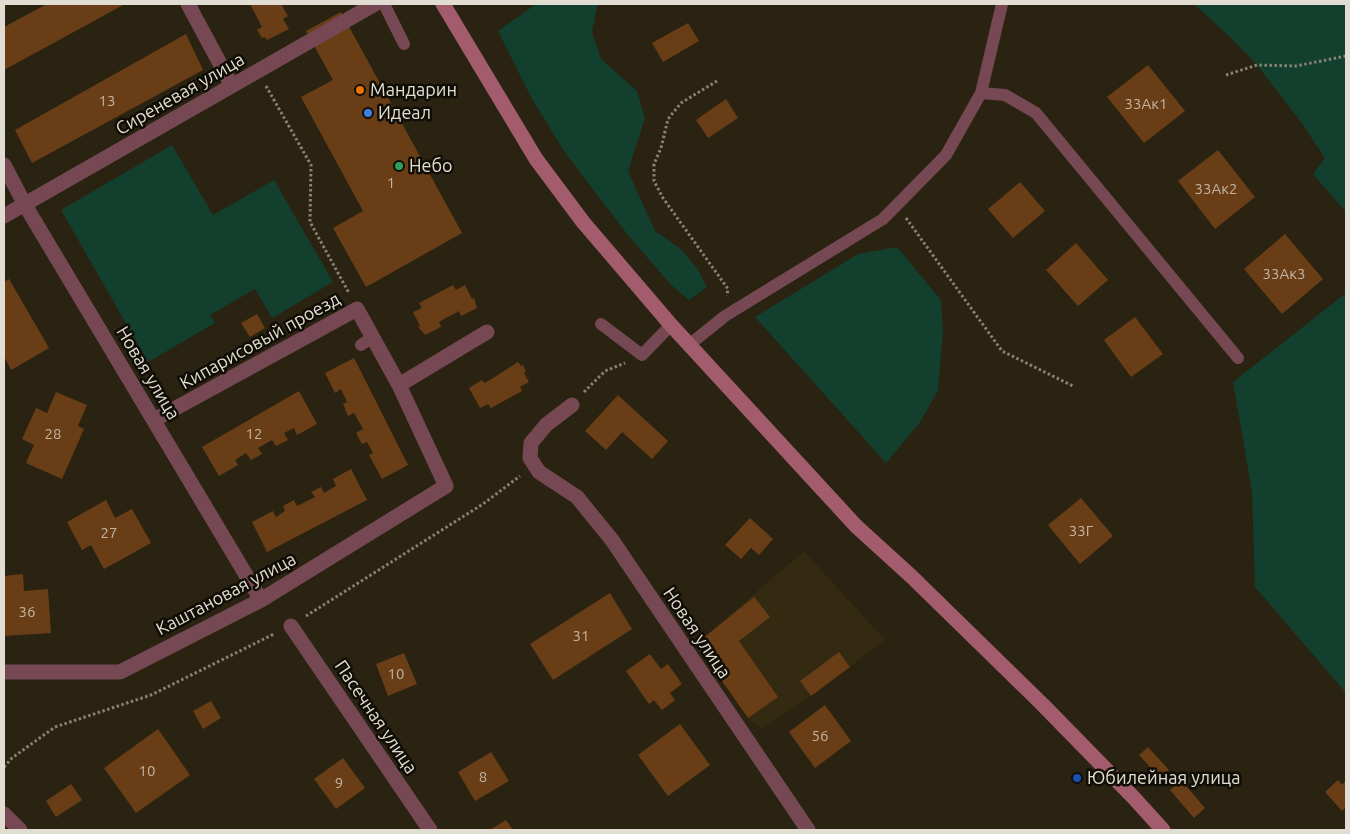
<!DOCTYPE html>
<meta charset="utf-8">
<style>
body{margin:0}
#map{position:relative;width:1350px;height:834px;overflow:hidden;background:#2a2311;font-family:Ubuntu,sans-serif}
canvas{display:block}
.frame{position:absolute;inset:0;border:5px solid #e1ddd2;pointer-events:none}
</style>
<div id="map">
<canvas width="1350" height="834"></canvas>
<div class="frame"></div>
</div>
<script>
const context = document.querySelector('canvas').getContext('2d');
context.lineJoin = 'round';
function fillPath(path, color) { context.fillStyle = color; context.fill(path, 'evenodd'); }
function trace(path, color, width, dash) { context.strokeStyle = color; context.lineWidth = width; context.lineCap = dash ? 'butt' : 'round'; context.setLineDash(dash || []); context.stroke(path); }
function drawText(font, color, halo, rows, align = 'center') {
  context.font = font + ' Ubuntu,sans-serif'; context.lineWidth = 5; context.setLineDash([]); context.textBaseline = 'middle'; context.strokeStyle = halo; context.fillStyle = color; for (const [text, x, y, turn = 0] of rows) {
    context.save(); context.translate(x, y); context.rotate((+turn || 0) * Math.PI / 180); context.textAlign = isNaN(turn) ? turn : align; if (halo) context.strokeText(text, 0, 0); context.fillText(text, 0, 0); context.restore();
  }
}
fillPath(new Path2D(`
 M804 551 885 640 811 696 761 729 748 718 696 644Z`), '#332a11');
fillPath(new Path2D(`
 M536 4H601L597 6 592 32 601 59 637 91 645 118 628 171 655 231 681 249 697 268 707 287 689 300 671 285 628 235 566 154 532 99 498 31Z
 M1194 4H1346V212L1313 174 1325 158 1301 122 1257 65 1230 37Z
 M172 145 213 215 274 180 333 282 272 318 255 289 210 315 215 323 148 362 61 210Z
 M897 247 941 300 943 331 938 390 921 421 886 463 755 317 858 254Z
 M1346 293V693L1255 587 1252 492 1233 382Z`), '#133f2e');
fillPath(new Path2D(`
 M47 4H125L4 70V27Z
 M250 4H281L288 16 283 19 289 29 267 40 265 37 262 38 257 30 262 27Z
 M341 12 462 233 366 287 333 228 363 211 301 97 333 80 306 31Z
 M688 23 699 41 663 62 652 43Z
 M186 34 203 70 32 163 15 130Z
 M1148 65 1185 111 1144 143 1107 97Z
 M726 99 738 118 708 138 696 120Z
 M1218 150 1255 197 1215 229 1178 181Z
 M1020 182 1045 211 1013 238 988 209Z
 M1285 234 1323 279 1282 314 1244 269Z
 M1076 243 1108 280 1078 306 1046 270Z
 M9 279 49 348 11 370 4 356V282Z
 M453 285 456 290 465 285 472 299 474 298 477 308 461 316 459 311 444 319 439 322 441 327 425 335 418 327 420 326 413 312 422 308 419 303Z
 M257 314 265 328 250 337 241 323Z
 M1135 317 1163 354 1131 377 1104 340Z
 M354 358 408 465 382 479 369 455 373 453 367 442 362 444 356 433 363 429 354 413 348 416 343 404 347 402 341 389 335 393 325 373Z
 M518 362 521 366 523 365 526 372 524 373 529 382 520 387 522 391 491 408 488 404 480 408 469 388 482 380 484 383 490 380Z
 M299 391 317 424 297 435 294 428 284 433 288 440 276 446 272 440 258 448 262 454 251 460 246 453 235 460 238 465 219 476 202 447Z
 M56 392 87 405 78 426 84 429 62 479 26 463 34 445 22 439 36 408 47 413Z
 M618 395 668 441 652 459 622 432 606 450 585 431Z
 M351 469 367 500 267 552 252 522 273 511 276 517 285 511 283 506 294 500 297 506 315 497 311 492 321 487 324 493 336 486 333 479Z
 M1081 498 1113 536 1080 564 1048 525Z
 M106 500 115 518 132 509 151 543 104 569 91 545 82 550 67 522Z
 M750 518 773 539 759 555 751 548 741 559 725 545Z
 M23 574 24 591 48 589 51 633 4 636V576Z
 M610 593 632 629 553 680 530 644Z
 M754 597 770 617 739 641 778 697 748 718 696 644Z
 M839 652 850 667 811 696 800 681Z
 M404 653 417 684 388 696 376 664Z
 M650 654 661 669 668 664 682 684 670 693 675 700 662 710 654 700 649 704 626 671Z
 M211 701 221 718 203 729 193 711Z
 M825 705 851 741 815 768 789 732Z
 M680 724 710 765 668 796 638 755Z
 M158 729 190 775 136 813 104 768Z
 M1148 747 1169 770 1160 778 1139 755Z
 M491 752 509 781 475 801 458 772Z
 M343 758 365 788 336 809 314 779Z
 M1181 780 1205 808 1194 818 1170 790Z
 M1338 780 1342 785 1346 780V807L1342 811 1325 792Z
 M71 784 82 800 56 817 46 801Z
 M506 820 513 830H490Z`), '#693e17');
trace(new Path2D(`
 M1226 75 1257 65 1296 66 1346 56
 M717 81 681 103 668 119 661 148 654 164V181L663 198 728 289 727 296
 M266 86 311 165 310 222 349 293
 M906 218 1002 351 1073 386
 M584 392 605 371 625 363
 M306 616 483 504 520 476
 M4 767 12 758 55 727 151 695 274 634`), '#878274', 3, [2.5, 2.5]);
trace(new Path2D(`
 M384 4 404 44
 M981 93 1005 95 1036 113 1238 358
 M601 324 642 355 671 325
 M361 345 373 337
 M689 345 725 316 883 219 946 155 981 93 1002 4`), '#754853', 12);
trace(new Path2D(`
 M188 4 232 86
 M4 165 25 205 261 600
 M4 216 375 4
 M399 385 487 332
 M572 405 546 425 531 443 530 458 539 472 577 497 612 540 808 830
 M291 626 430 830
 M4 672H120L261 600 446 486 399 385 357 309 154 420
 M4 814 20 830`), '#754853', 15);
trace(new Path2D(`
 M443 4 536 159 583 222 671 325 856 526 912 577 1043 705 1134 798 1163 830`), '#a35c6d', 15);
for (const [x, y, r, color] of [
 [360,90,5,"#e8710a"],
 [368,113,5,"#3f7fe0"],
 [399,166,5,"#2e9e5b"],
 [1077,778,5,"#1a4fb4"]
]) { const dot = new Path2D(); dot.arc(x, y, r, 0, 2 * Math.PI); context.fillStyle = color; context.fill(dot); trace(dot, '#100d06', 2); }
drawText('15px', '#c3b5a3', null, [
 ["13",107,101],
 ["33Ак1",1146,104],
 ["1",391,183],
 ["33Ак2",1216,189],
 ["33Ак3",1284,274],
 ["28",53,434],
 ["12",254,434],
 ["33Г",1081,531],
 ["27",109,533],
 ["36",27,612],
 ["31",581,636],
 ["10",396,674],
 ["56",820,736],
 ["10",147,771],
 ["8",483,777],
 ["9",339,783]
]);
drawText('18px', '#e1ddd2', '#100d06', [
 ["Мандарин",370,90],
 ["Идеал",378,113],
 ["Небо",409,166],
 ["Юбилейная улица",1087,778]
], 'left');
drawText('18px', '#e1ddd2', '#100d06', [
 ["Сиреневая улица",180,94,-30],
 ["Кипарисовый проезд",260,341,-29],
 ["Новая улица",148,373,59],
 ["Каштановая улица",226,594,-28],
 ["Новая улица",697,633,56],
 ["Пасечная улица",376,717,56]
]);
</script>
